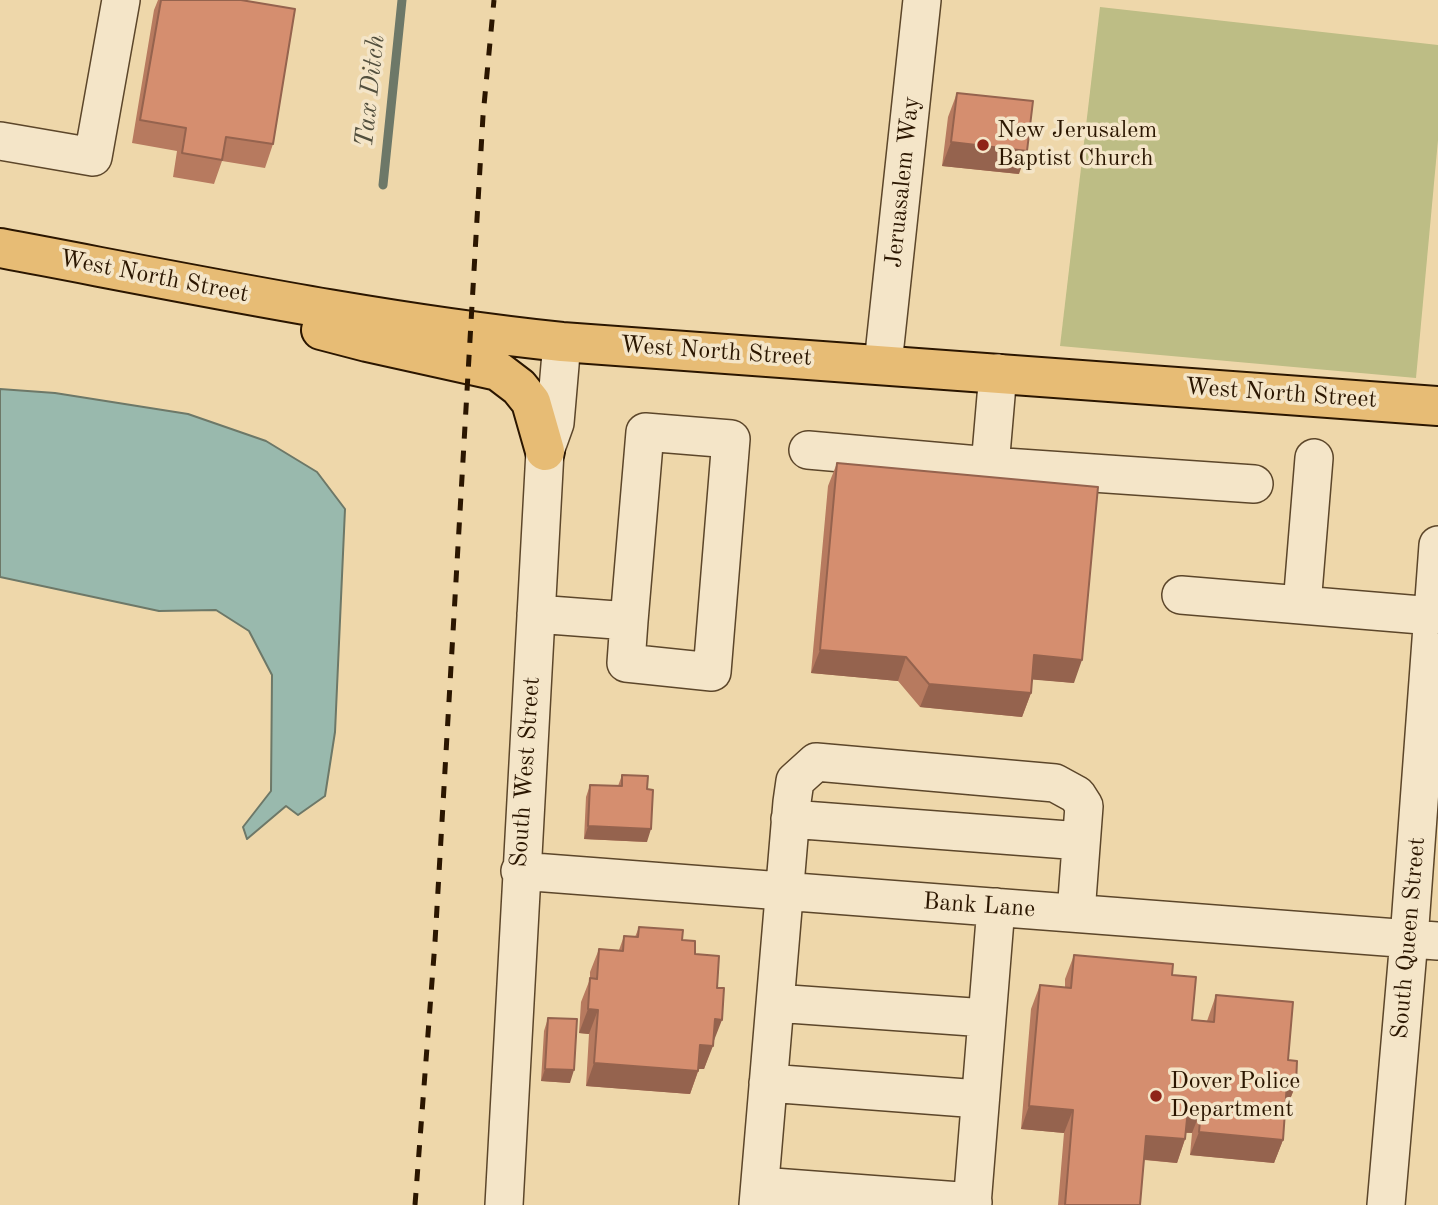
<!DOCTYPE html>
<style>
body{margin:0}
canvas{display:block;background:#eed7aa}
</style>
<canvas width="1438" height="1205"></canvas>
<script>
const context = document.querySelector('canvas').getContext('2d');
context.lineJoin = 'round';
function fillPath(path, color) { context.fillStyle = color; context.fill(path, 'evenodd'); }
function trace(path, color, width, dash) { context.strokeStyle = color; context.lineWidth = width; context.lineCap = dash ? 'butt' : 'round'; context.setLineDash(dash || []); context.stroke(path); }
function drawText(font, color, halo, rows, align = 'center') {
  context.font = font + ' "Old Standard TT",serif'; context.lineWidth = 7; context.setLineDash([]); context.textBaseline = 'middle'; context.strokeStyle = halo; context.fillStyle = color; for (const [text, x, y, turn = 0] of rows) {
    context.save(); context.translate(x, y); context.rotate((+turn || 0) * Math.PI / 180); context.textAlign = isNaN(turn) ? turn : align; if (halo) context.strokeText(text, 0, 0); context.fillText(text, 0, 0); context.restore();
  }
}
fillPath(new Path2D(`
 M1100 7 1438 45V140L1416 378 1060 346Z`), '#bdbd85');
const water = new Path2D(`
 M0 389 55 393 188 414 266 441 317 472 345 509 335 732 325 796 298 815 286 806 247 839 243 827 271 791 272 675 249 631 216 610 159 611 0 577Z`);
fillPath(water, '#99b9ad');
trace(water, '#6d7868', 2);
trace(new Path2D(`
 M383 185 402 0`), '#6d7868', 9);
const minor = new Path2D(`
 M0 141 93 157 121 0
 M883 364 922 0
 M998 373 990 466 1254 484
 M808 450 990 466
 M1181 595 1433 616
 M1302 605 1314 458
 M536 614 629 621 645 432 731 439 712 672 626 663 629 621
 M790 819 1081 841
 M520 871 1438 941
 M775 1003 986 1018
 M768 1083 979 1099
 M760 1186 973 1202
 M504 1205 545 451 555 423 562 342
 M758 1205 792 802 795 781 816 762 1055 783 1077 795 1084 806 1076 913
 M972 1205 996 907
 M1386 1205 1409 939 1438 545`);
const major = new Path2D(`
 M0 248C187 283 373 322 562 342L1438 406
 M321 330 367 342 498 371 519 387 531 402 545 451`);
trace(minor, '#5c462a', 40);
trace(major, '#2b1600', 42);
trace(minor, '#f4e5c8', 37);
trace(major, '#e7bc75', 38);
trace(new Path2D(`
 M415 1205 435 942 483 116 494 0`), '#2b1600', 5, [12, 12]);
fillPath(new Path2D(`
 M158 0H241L273 144 265 168 222 161 214 184 173 177 177 151 132 143 154 10Z
 M957 93 1019 174 942 166 948 117Z
 M837 463 1074 683 1032 679 1031 693 1022 717 920 707 898 681 811 673 828 486Z
 M622 775 647 842 584 839 586 797 590 785 618 786Z
 M639 927 682 940 695 954 713 1043 704 1069H699L690 1094 586 1086 589 1034 579 1033 581 1002 590 979V972L599 949 619 950 624 936 635 937Z
 M1074 955 1172 975 1192 1020 1207 1021 1216 995 1288 1060 1296 1084 1287 1107H1285L1283 1140 1274 1163 1190 1155 1192 1133H1186L1185 1139 1177 1163 1144 1160 1140 1205H1058L1064 1133 1021 1129 1031 1009 1040 985 1065 988V979Z
 M548 1018 570 1083 541 1081 544 1031Z`), '#b77a5f');
fillPath(new Path2D(`
 M951 142 1027 151 1019 174 942 166Z
 M820 650 906 657 898 681 811 673Z
 M1034 655 1082 660 1074 683 1026 679Z
 M929 684 1031 693 1022 717 920 707Z
 M588 826 651 829 647 842 584 839Z
 M588 1009 598 1010 589 1034 579 1033Z
 M715 1019 722 1020 713 1043Z
 M700 1045 713 1046 704 1069H692Z
 M594 1063 698 1071 690 1094 586 1086Z
 M545 1069 574 1070 570 1083 541 1081Z
 M1287 1083 1296 1084 1287 1107H1279Z
 M1029 1106 1073 1110 1064 1133 1021 1129Z
 M1188 1109 1201 1110 1192 1133 1180 1132Z
 M1199 1132 1283 1140 1274 1163 1190 1155Z
 M1146 1136 1185 1139 1177 1163 1138 1159Z`), '#95634e');
const building = new Path2D(`
 M161 0H241L295 9 273 144 226 137 222 160 182 153 186 128 140 120Z
 M957 93 1033 101 1027 151 951 142Z
 M837 463 1098 487 1082 660 1034 655 1031 693 929 684 906 657 820 650Z
 M622 775 648 776 647 789 653 790 651 829 588 826 590 785 622 786Z
 M639 927 683 930 682 940 695 941V954L719 956 717 988H724L722 1020 715 1019 713 1046 700 1045 698 1071 594 1063 598 1010 588 1009 590 978 597 979 599 949 623 951 624 936 638 937Z
 M1074 955 1173 964 1172 975 1196 977 1192 1020 1214 1022 1216 995 1293 1002 1288 1060 1297 1061 1296 1084 1287 1083 1283 1140 1199 1132 1201 1110 1188 1109 1185 1139 1146 1136 1140 1205H1065L1073 1110 1029 1106 1040 985 1071 988Z
 M548 1018 577 1019 574 1070 545 1069Z`);
fillPath(building, '#d58e6f');
trace(building, '#95634e', 2);
for (const [x, y, r, color] of [
 [983,145,7,"#8f2418"],
 [1156,1096,7,"#8f2418"]
]) { const dot = new Path2D(); dot.arc(x, y, r, 0, 2 * Math.PI); context.fillStyle = color; context.fill(dot); trace(dot, '#f4e5c8', 2.5); }
drawText('24px', '#2b1600', '#f4e5c8', [
 ["New Jerusalem",997,131],
 ["Baptist Church",997,159],
 ["Dover Police",1170,1082],
 ["Department",1170,1110]
], 'left');
drawText('24px', '#2b1600', '#f4e5c8', [
 ["Jeruasalem Way",903,182,-84],
 ["West North Street",154,277,11],
 ["West North Street",716,352,4],
 ["West North Street",1281,394,4],
 ["South West Street",526,772,-86],
 ["Bank Lane",979,906,4],
 ["South Queen Street",1409,938,-85]
]);
drawText('italic 26px', '#524f3d', '#f4e5c8', [
 ["Tax Ditch",371,91,-84]
]);
</script>
